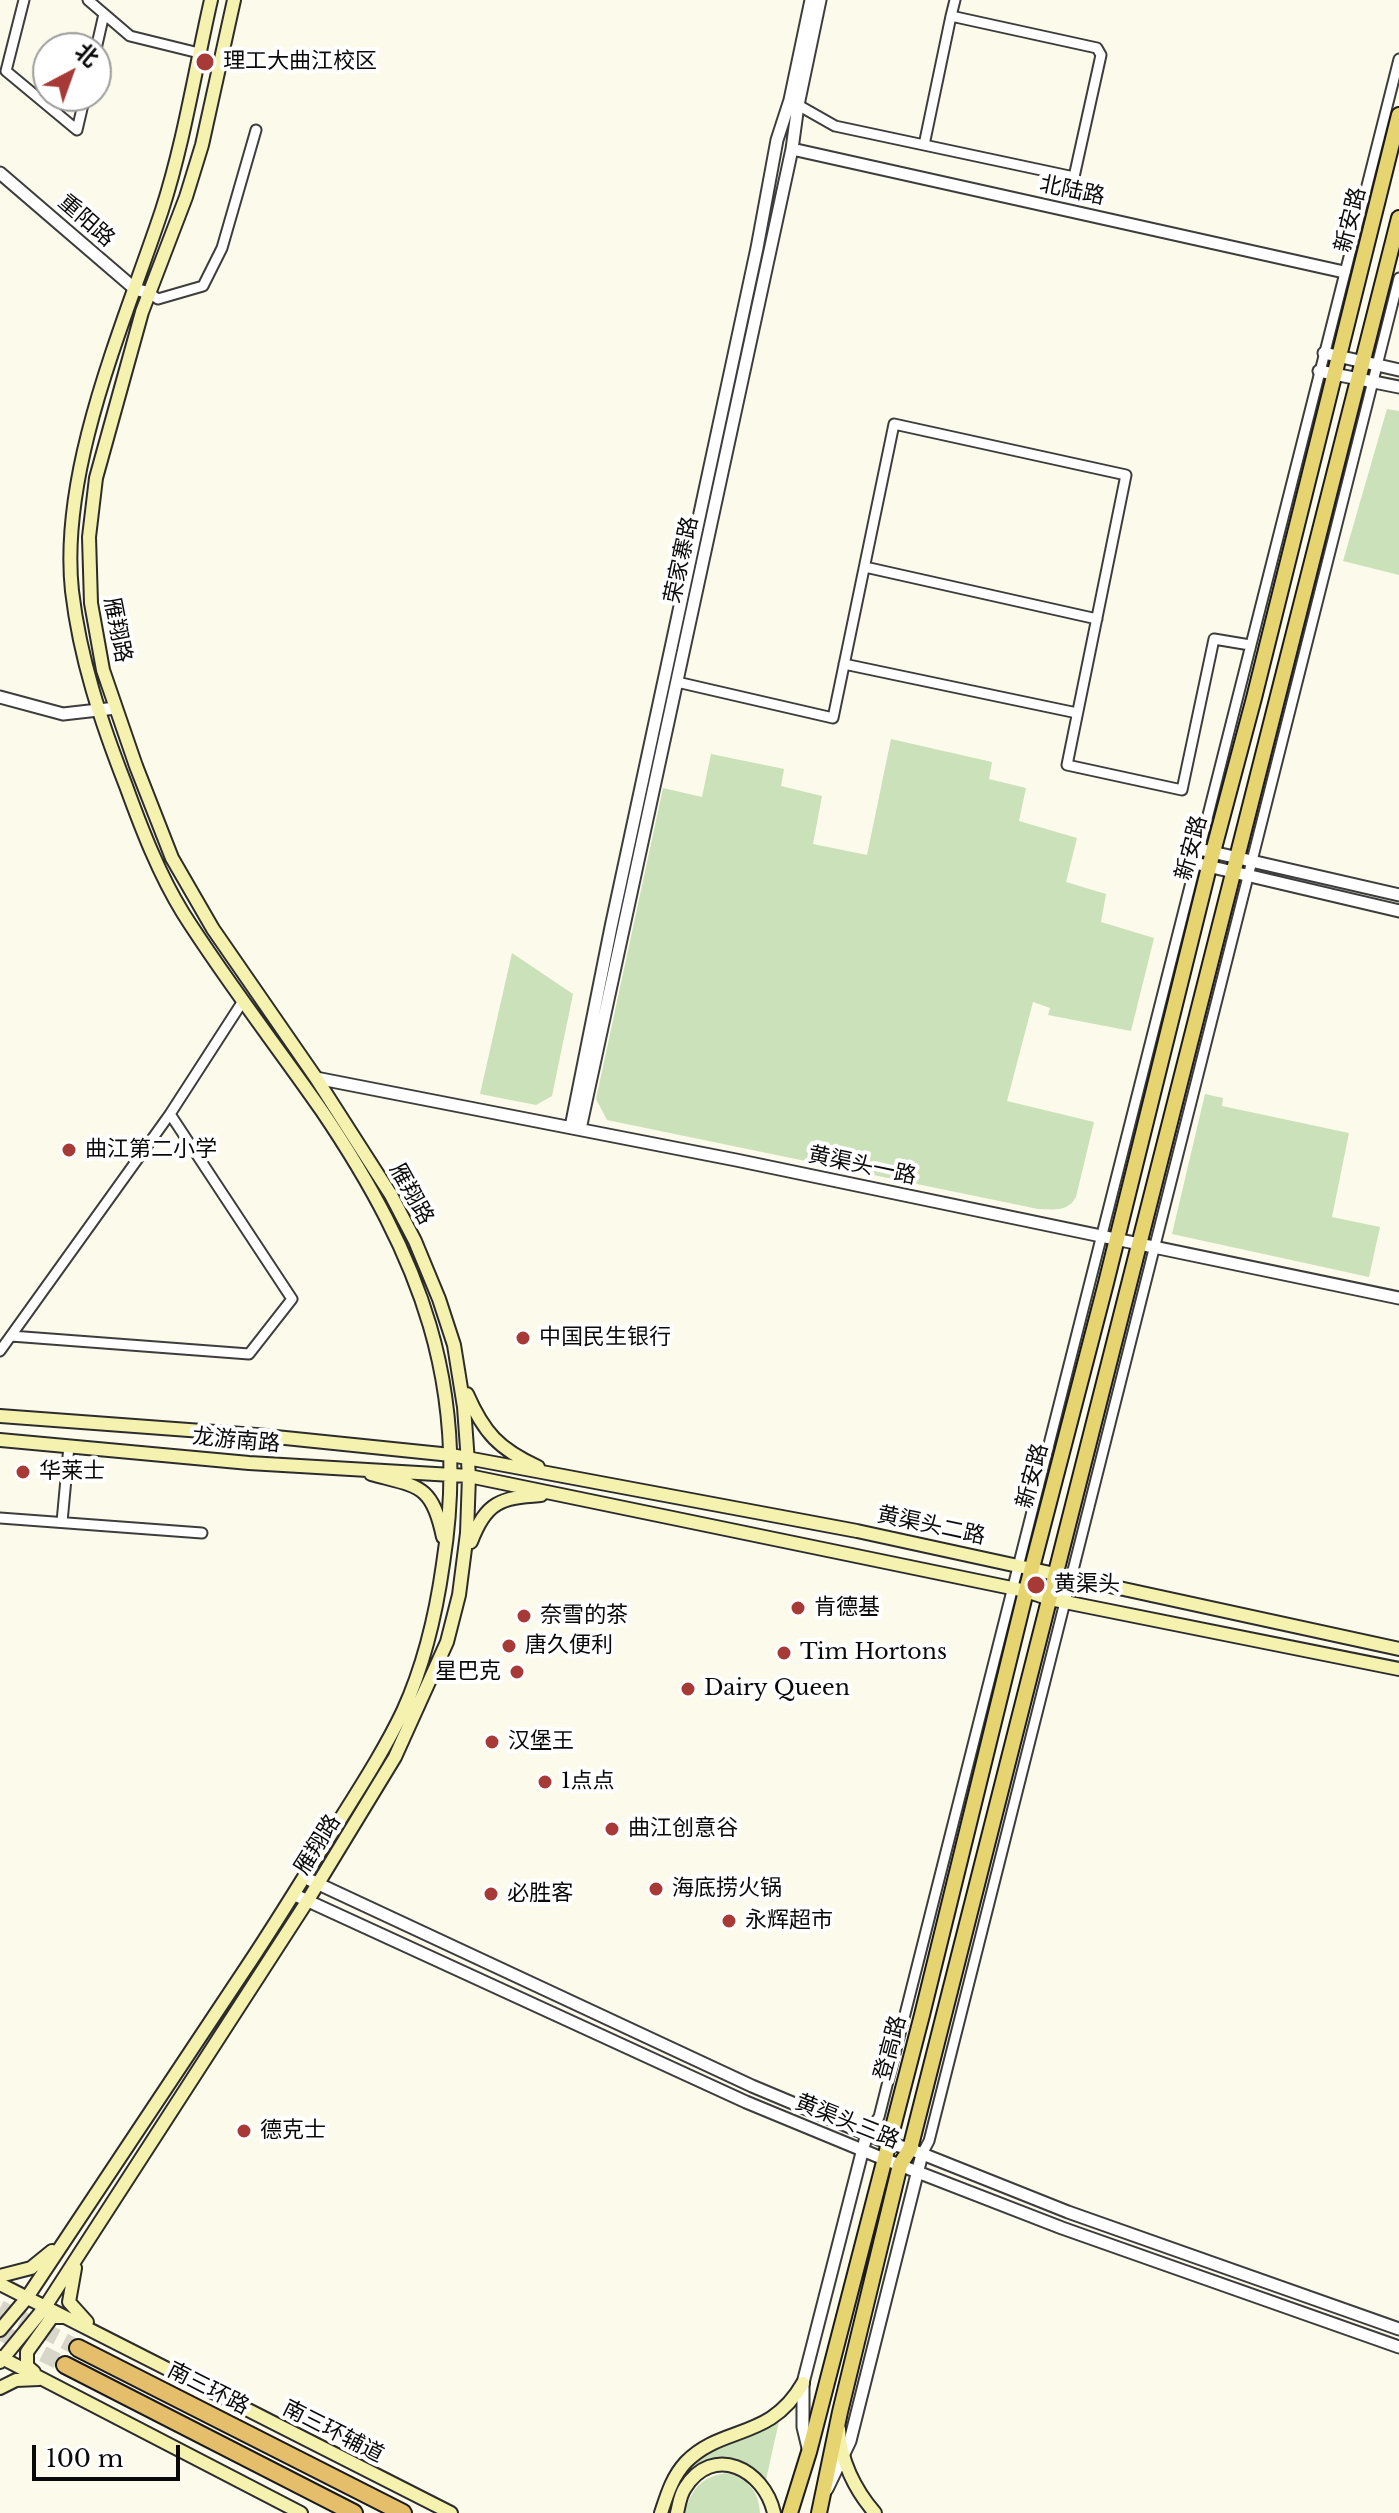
<!DOCTYPE html>
<meta charset="utf-8">
<style>
body{margin:0}
#map{position:relative;width:1399px;height:2513px;overflow:hidden;background:#fcfaea;font-family:"Libre Baskerville","Noto Sans SC",serif}
canvas{display:block}
.north{position:absolute;left:32px;top:32px;width:80px;height:80px;box-sizing:border-box;background:#fff;border:2px solid #9d9d9d;border-radius:50%;rotate:41deg;font-size:22px;font-weight:700;line-height:32px;text-align:center;color:#0a0a0a}
.north::after{content:'';display:block;margin:auto;width:28px;height:36px;background:#a73a36;clip-path:polygon(50% 0,100% 100%,50% 72%,0 100%)}
.scale{position:absolute;left:32px;top:2445px;width:148px;height:36px;box-sizing:border-box;border:4px solid #0a0a0a;border-top:0;padding-left:10px;font-size:24px;line-height:28px;white-space:nowrap;color:#0a0a0a;-webkit-text-stroke:6px #fff;paint-order:stroke}
</style>
<div id="map">
<canvas width="1399" height="2513"></canvas>
<div class="north">北</div>
<div class="scale">100 m</div>
</div>
<script>
const context = document.querySelector('canvas').getContext('2d');
context.lineJoin = 'round';
function fillPath(path, color) { context.fillStyle = color; context.fill(path, 'evenodd'); }
function trace(path, color, width, dash) { context.strokeStyle = color; context.lineWidth = width; context.lineCap = dash ? 'butt' : 'round'; context.setLineDash(dash || []); context.stroke(path); }
function drawText(font, color, halo, rows, align = 'center') {
  context.font = font + ' "Libre Baskerville","Noto Sans SC",serif'; context.lineWidth = 8; context.setLineDash([]); context.textBaseline = 'middle'; context.strokeStyle = halo; context.fillStyle = color; for (const [text, x, y, turn = 0] of rows) {
    context.save(); context.translate(x, y); context.rotate((+turn || 0) * Math.PI / 180); context.textAlign = isNaN(turn) ? turn : align; if (halo) context.strokeText(text, 0, 0); context.fillText(text, 0, 0); context.restore();
  }
}
fillPath(new Path2D(`
 M1387 409 1399 411V575L1343 561Z
 M891 739 992 762 989 779 1026 788 1019 821 1077 838 1066 882 1106 894 1101 922 1154 938 1131 1031 1048 1015 1050 1008 1033 1002 1007 1101 1094 1122 1076 1197C1067 1213 1053 1209 1038 1209L607 1120 596 1099 663 788 702 797 711 754 784 769 781 786 822 796 813 844 867 855Z
 M512 953 573 994 552 1096 536 1105 480 1094Z
 M1205 1094 1223 1098 1222 1106 1349 1133 1332 1217 1380 1227 1369 1277 1172 1234Z
 M779 2421 766 2480C746 2458 712 2449 688 2473 678 2484 674 2499 670 2513H666L680 2477 696 2459Z
 M727 2473C748 2479 759 2491 760 2513H685C691 2489 702 2476 727 2473Z`), '#cbe1b9');
trace(new Path2D(`
 M0 2308 78 2348
 M0 2332 65 2365`), '#d8d6c8', 16, [16, 8]);
const minor = new Path2D(`
 M24 0 6 71 77 130 85 96
 M88 0 130 36 199 53
 M951 16 955 0
 M96 49 104 14
 M798 105 835 126 1074 177 1101 55 1097 48 951 16 924 145
 M149 293 158 299 203 286 222 248 256 130
 M865 567 1097 619
 M844 664 1077 713
 M677 682 833 718 894 424 1126 475 1067 765 1182 790 1214 639 1250 645
 M11 1336 249 1354 292 1299 170 1114
 M0 1351 170 1114 243 1001
 M0 1518 202 1533
 M62 1522 69 1446
 M867 2133 879 2117 1399 59
 M922 2154 929 2141 1399 278`);
const tertiary = new Path2D(`
 M792 149 1344 272
 M0 173 135 289 149 293
 M1324 353 1399 370
 M1319 371 1399 387
 M0 697 63 714 116 708
 M1199 849 1399 895
 M1195 863 1399 911
 M316 1078 736 1160 1399 1298
 M571 1127 611 927 757 248 777 140 790 100 811 0
 M580 1129 792 149 798 105 820 0
 M310 1880 752 2086 888 2143 910 2149 1068 2212 1399 2329
 M295 1895 746 2102 884 2159 1062 2228 1399 2347
 M809 2452 803 2427V2383L867 2133
 M827 2489 850 2441 922 2154`);
const secondary = new Path2D(`
 M467 1394C484 1433 499 1449 538 1467
 M0 1416 256 1435 451 1455 857 1531 1399 1649
 M0 1440 249 1463 469 1476 1026 1591 1050 1599 1399 1669
 M371 1474C419 1487 432 1484 443 1537
 M471 1542C486 1502 500 1498 541 1495
 M75 2268 69 2302 87 2322
 M0 2276 31 2268 52 2251
 M0 2284 451 2513
 M0 2330 26 2299C98 2189 171 2080 244 1971 275 1925 303 1878 333 1831 357 1792 383 1753 403 1711 424 1665 436 1614 443 1564 471 1387 420 1256 322 1111 276 1045 226 981 183 913 159 874 142 830 126 786 101 722 80 659 72 591 59 470 124 324 162 210 184 142 195 70 211 0
 M0 2357 301 2513
 M0 2362 45 2307 308 1900 395 1757 447 1642 459 1595 467 1533 469 1476 464 1407 454 1345 439 1299 415 1241 391 1195 316 1078 213 929 172 858 136 766 103 670 91 603 89 537 96 478 142 312 186 197 202 145 234 0
 M34 2372 27 2366V2352L52 2317H62
 M0 2388 16 2380 39 2379
 M839 2429C840 2460 855 2490 875 2513
 M661 2513C667 2495 672 2477 686 2462 722 2425 770 2441 803 2383
 M677 2513C679 2505 680 2495 685 2488 713 2443 764 2469 774 2513`);
const primary = new Path2D(`
 M790 2513 809 2452 922 2015 1026 1591 1106 1283 1209 867 1254 698 1399 115
 M819 2513 840 2412 900 2165 910 2149 1399 218`);
const trunk = new Path2D(`
 M78 2348 403 2513
 M65 2365 354 2513`);
trace(minor, '#3d3d3d', 13);
trace(tertiary, '#3d3d3d', 15);
trace(secondary, '#2c2c2c', 16);
trace(primary, '#1b1b1b', 18);
trace(trunk, '#1b1b1b', 20);
trace(minor, '#fff', 9);
trace(tertiary, '#fff', 11);
trace(secondary, '#f4f2ae', 12);
trace(primary, '#e6d470', 14);
trace(trunk, '#e4be6a', 16);
for (const [x, y, r, color] of [
 [205,62,10,"#a73a36"],
 [69,1150,8,"#a73a36"],
 [523,1338,8,"#a73a36"],
 [23,1472,8,"#a73a36"],
 [1036,1585,10,"#a73a36"],
 [798,1608,8,"#a73a36"],
 [524,1616,8,"#a73a36"],
 [509,1646,8,"#a73a36"],
 [784,1653,8,"#a73a36"],
 [517,1672,8,"#a73a36"],
 [688,1689,8,"#a73a36"],
 [492,1742,8,"#a73a36"],
 [545,1782,8,"#a73a36"],
 [612,1829,8,"#a73a36"],
 [656,1889,8,"#a73a36"],
 [491,1894,8,"#a73a36"],
 [729,1921,8,"#a73a36"],
 [244,2131,8,"#a73a36"]
]) { const dot = new Path2D(); dot.arc(x, y, r, 0, 2 * Math.PI); context.fillStyle = color; context.fill(dot); trace(dot, '#fff', 3); }
drawText('22px', '#0a0a0a', '#fff', [
 ["理工大曲江校区",223,62],
 ["曲江第二小学",85,1150],
 ["中国民生银行",539,1338],
 ["华莱士",39,1472],
 ["黄渠头",1054,1585],
 ["肯德基",814,1608],
 ["奈雪的茶",540,1616],
 ["唐久便利",525,1646],
 ["Tim Hortons",800,1653],
 ["星巴克",501,1672,"right"],
 ["Dairy Queen",704,1689],
 ["汉堡王",508,1742],
 ["1点点",561,1782],
 ["曲江创意谷",628,1829],
 ["海底捞火锅",672,1889],
 ["必胜客",507,1894],
 ["永辉超市",745,1921],
 ["德克士",260,2131]
], 'left');
drawText('22px', '#0a0a0a', '#fff', [
 ["北陆路",1072,191,12],
 ["新安路",1351,220,-76],
 ["重阳路",86,221,41],
 ["荣家寨路",682,560,-78],
 ["雁翔路",117,630,79],
 ["新安路",1192,848,-75],
 ["黄渠头一路",862,1166,12],
 ["雁翔路",411,1194,61],
 ["龙游南路",236,1441,5],
 ["新安路",1033,1476,-75],
 ["黄渠头二路",931,1526,12],
 ["雁翔路",318,1845,-58],
 ["登高路",891,2048,-75],
 ["黄渠头三路",847,2122,22],
 ["南三环路",208,2389,27],
 ["南三环辅道",333,2432,27]
]);
</script>
